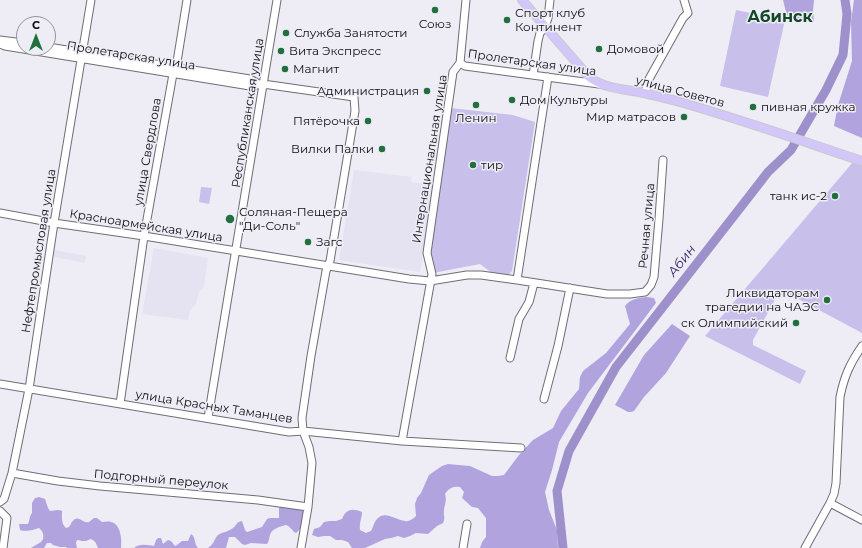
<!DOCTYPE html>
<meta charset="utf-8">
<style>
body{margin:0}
#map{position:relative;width:862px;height:548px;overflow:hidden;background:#eeedf6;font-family:Montserrat,sans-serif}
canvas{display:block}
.north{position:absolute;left:16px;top:16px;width:40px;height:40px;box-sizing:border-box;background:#eeedf6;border:1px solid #939399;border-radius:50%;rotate:0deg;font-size:11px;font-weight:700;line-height:16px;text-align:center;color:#0b0b0e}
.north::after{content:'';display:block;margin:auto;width:14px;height:18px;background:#216f3e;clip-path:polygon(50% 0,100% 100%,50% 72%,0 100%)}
</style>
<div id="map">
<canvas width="862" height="548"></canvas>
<div class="north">С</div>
</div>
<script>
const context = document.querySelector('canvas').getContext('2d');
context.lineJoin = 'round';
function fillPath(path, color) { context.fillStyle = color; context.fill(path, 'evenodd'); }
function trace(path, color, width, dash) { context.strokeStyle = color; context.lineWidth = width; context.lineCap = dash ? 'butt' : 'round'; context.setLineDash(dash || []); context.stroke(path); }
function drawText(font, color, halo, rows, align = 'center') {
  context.font = font + ' Montserrat,sans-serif'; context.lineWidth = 3; context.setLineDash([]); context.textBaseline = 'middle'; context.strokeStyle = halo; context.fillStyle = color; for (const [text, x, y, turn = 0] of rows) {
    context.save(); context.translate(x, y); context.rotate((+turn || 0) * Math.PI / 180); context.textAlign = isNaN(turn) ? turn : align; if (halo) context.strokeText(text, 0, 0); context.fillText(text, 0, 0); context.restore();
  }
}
fillPath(new Path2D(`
 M354 170 412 177 411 182 434 185 420 272 339 260Z
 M154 248 208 258 204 287 199 292 195 306 190 310 188 320 142 314Z
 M55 250 86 256 85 263 54 257Z`), '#e5e2f2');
fillPath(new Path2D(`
 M736 10 785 20 768 97 720 86Z
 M451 108 513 115 535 122 512 271 508 276 492 273 480 264 433 273 429 252Z
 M853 162 862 165V333L789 294 777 296 753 340V345L806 371 800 384 705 336Z
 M201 187 212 188 209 204 199 202Z`), '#c8bfeb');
fillPath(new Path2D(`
 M783 0H814L813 10 814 23 791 19 787 16Z
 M854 0H862V138L834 126 838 105 852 61 851 22Z
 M647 297 654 298 656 303 588 393 559 442 552 470 545 492 549 510 557 530 558 548H480L482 542 486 537V518L478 508 472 507 462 498 464 492 460 487C453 486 449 488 445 494 447 501 445 503 444 510 443 516 446 516 443 523L437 526 428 534 416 533 410 536 404 538 398 536 391 538 385 539 365 548H352L348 542 342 540H336L330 536H324L318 537 312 535 314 529 320 527 324 522 330 521H336L342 519C346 509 352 508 362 512 362 518 359 523 360 530L366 533 371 531C373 528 374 522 377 519 385 510 395 520 405 521 409 522 413 519 416 516L415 504 417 498 421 493 429 475 442 466 448 464 470 466 492 476H498L504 475 519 455 533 440 553 428 561 411 579 389 580 377 583 371 606 353 630 324 625 306C632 298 638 298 647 297Z
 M672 324 690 336 666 373 644 397 634 411 631 412H628L615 405 644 355Z
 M39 497 45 499 48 508 50 511C54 511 58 509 62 511 62 517 61 524 66 528L69 527C71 525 71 522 73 521 78 514 83 524 89 522 91 521 92 519 94 518H97L102 522C105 522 108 521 111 522 121 524 122 540 121 548H98C96 543 95 540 90 539 86 542 83 541 77 540L76 543 77 548H67L66 547H60L53 545 51 543H47L44 548H31L41 542 43 539C44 535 43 531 39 528 33 530 27 532 20 530L19 524H28C30 520 29 517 32 513V503L35 498Z
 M281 506 304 510C303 518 303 528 296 533 292 531 291 527 286 525 281 526 271 529 270 535 269 539 269 541 267 544L251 543 245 545 242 544 235 537H229L226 548H208C215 543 214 539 218 535 222 532 228 532 233 528 237 525 236 522 242 521L245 530 247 532 262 527 267 519 270 518H279V508Z
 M191 534C196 537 194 544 198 548H134C139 543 148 545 154 546L156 540 158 538H161L163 544 168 540 171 541 175 546 177 545 182 541H188Z`), '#b0a3de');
trace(new Path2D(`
 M563 548 557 491 569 451 616 367 744 203 768 172 791 150 826 90 843 55 847 14 845 0`), '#9e91cb', 9);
const minor = new Path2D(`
 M0 40 24 43
 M0 44 5 46 250 86 263 84 354 97 355 111 330 261 326 271 311 356 302 418 303 431 309 447 312 463 308 507 301 548
 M48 47 250 79 259 84
 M460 63 465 66 599 84
 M533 75 538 41 540 33 545 27 548 18 550 0
 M645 93 649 79 683 18 688 13 684 0
 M0 213 54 223 144 236 409 279 430 281 467 275H481L517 280 607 294H630L645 292 651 285 654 277 659 219 663 160
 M517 280 548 77
 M510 358 519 319 529 302 534 283
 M0 384 289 432 303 431 402 441 521 448
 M544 399 558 346 570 288
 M120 404 144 236 173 74 176 68 187 0
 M208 418 277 0
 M402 441 432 274 427 253 453 72 460 63 466 0
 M12 473 58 481 100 486 258 500 308 507
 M0 502 4 499 12 473 29 389 54 223 91 0
 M830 503 862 520
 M0 511 7 518 3 548
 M463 548 467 524
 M805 548 830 503 834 494 836 483 840 397C844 377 850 363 862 346`);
const major = new Path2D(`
 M522 0 589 77C604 89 625 89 644 93 653 95 663 98 673 100 737 118 799 140 862 161`);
trace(minor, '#6f6d75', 9);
trace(major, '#c9c9ca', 10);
trace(minor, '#fff', 7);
trace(major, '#d3c7fa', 8);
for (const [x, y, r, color] of [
 [435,10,4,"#216f3e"],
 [507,20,4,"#216f3e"],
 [286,33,4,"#216f3e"],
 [599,49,4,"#216f3e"],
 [281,51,4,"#216f3e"],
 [285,69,4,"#216f3e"],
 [427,91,4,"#216f3e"],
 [512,100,4,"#216f3e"],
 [476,105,4,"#216f3e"],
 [753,107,4,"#216f3e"],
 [684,117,4,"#216f3e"],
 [368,121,4,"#216f3e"],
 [382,149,4,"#216f3e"],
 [473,165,4,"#216f3e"],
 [835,196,4,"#216f3e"],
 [230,219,5,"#216f3e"],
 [308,242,4,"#216f3e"],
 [827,300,4,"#216f3e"],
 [796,323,4,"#216f3e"]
]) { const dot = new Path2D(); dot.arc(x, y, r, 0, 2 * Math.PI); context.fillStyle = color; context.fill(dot); trace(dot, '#eeedf6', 1.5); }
drawText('12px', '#0b0b0e', '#eeedf6', [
 ["Спорт клуб",515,13],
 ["Континент",515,27],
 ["Союз",435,24,"center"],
 ["Служба Занятости",294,33],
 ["Домовой",607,49],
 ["Вита Экспресс",289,51],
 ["Магнит",293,69],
 ["Администрация",419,91,"right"],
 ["Дом Культуры",520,100],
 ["пивная кружка",761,107],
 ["Мир матрасов",676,117,"right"],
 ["Ленин",476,118,"center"],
 ["Пятёрочка",360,121,"right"],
 ["Вилки Палки",374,149,"right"],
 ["тир",481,165],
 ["танк ис-2",827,196,"right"],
 ["Соляная-Пещера",239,212],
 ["\"Ди-Соль\"",239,226],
 ["Загс",316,242],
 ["Ликвидаторам",819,293,"right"],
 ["трагедии на ЧАЭС",819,307,"right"],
 ["ск Олимпийский",788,323,"right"]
], 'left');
drawText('12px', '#0b0b0e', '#eeedf6', [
 ["Пролетарская улица",131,56,9],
 ["Пролетарская улица",532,63,8],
 ["улица Советов",680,92,15],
 ["Республиканская улица",248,113,-81],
 ["улица Свердлова",148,152,-80],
 ["Интернациональная улица",430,159,-81],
 ["Красноармейская улица",146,226,9],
 ["Речная улица",647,226,-85],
 ["Нефтепромысловая улица",39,251,-81],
 ["улица Красных Таманцев",214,407,9],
 ["Подгорный переулок",161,480,5]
]);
drawText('italic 13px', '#321a5e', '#eeedf6', [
 ["Абин",682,261,-52]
]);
drawText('bold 16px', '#134827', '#eeedf6', [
 ["Абинск",780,17]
]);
</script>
